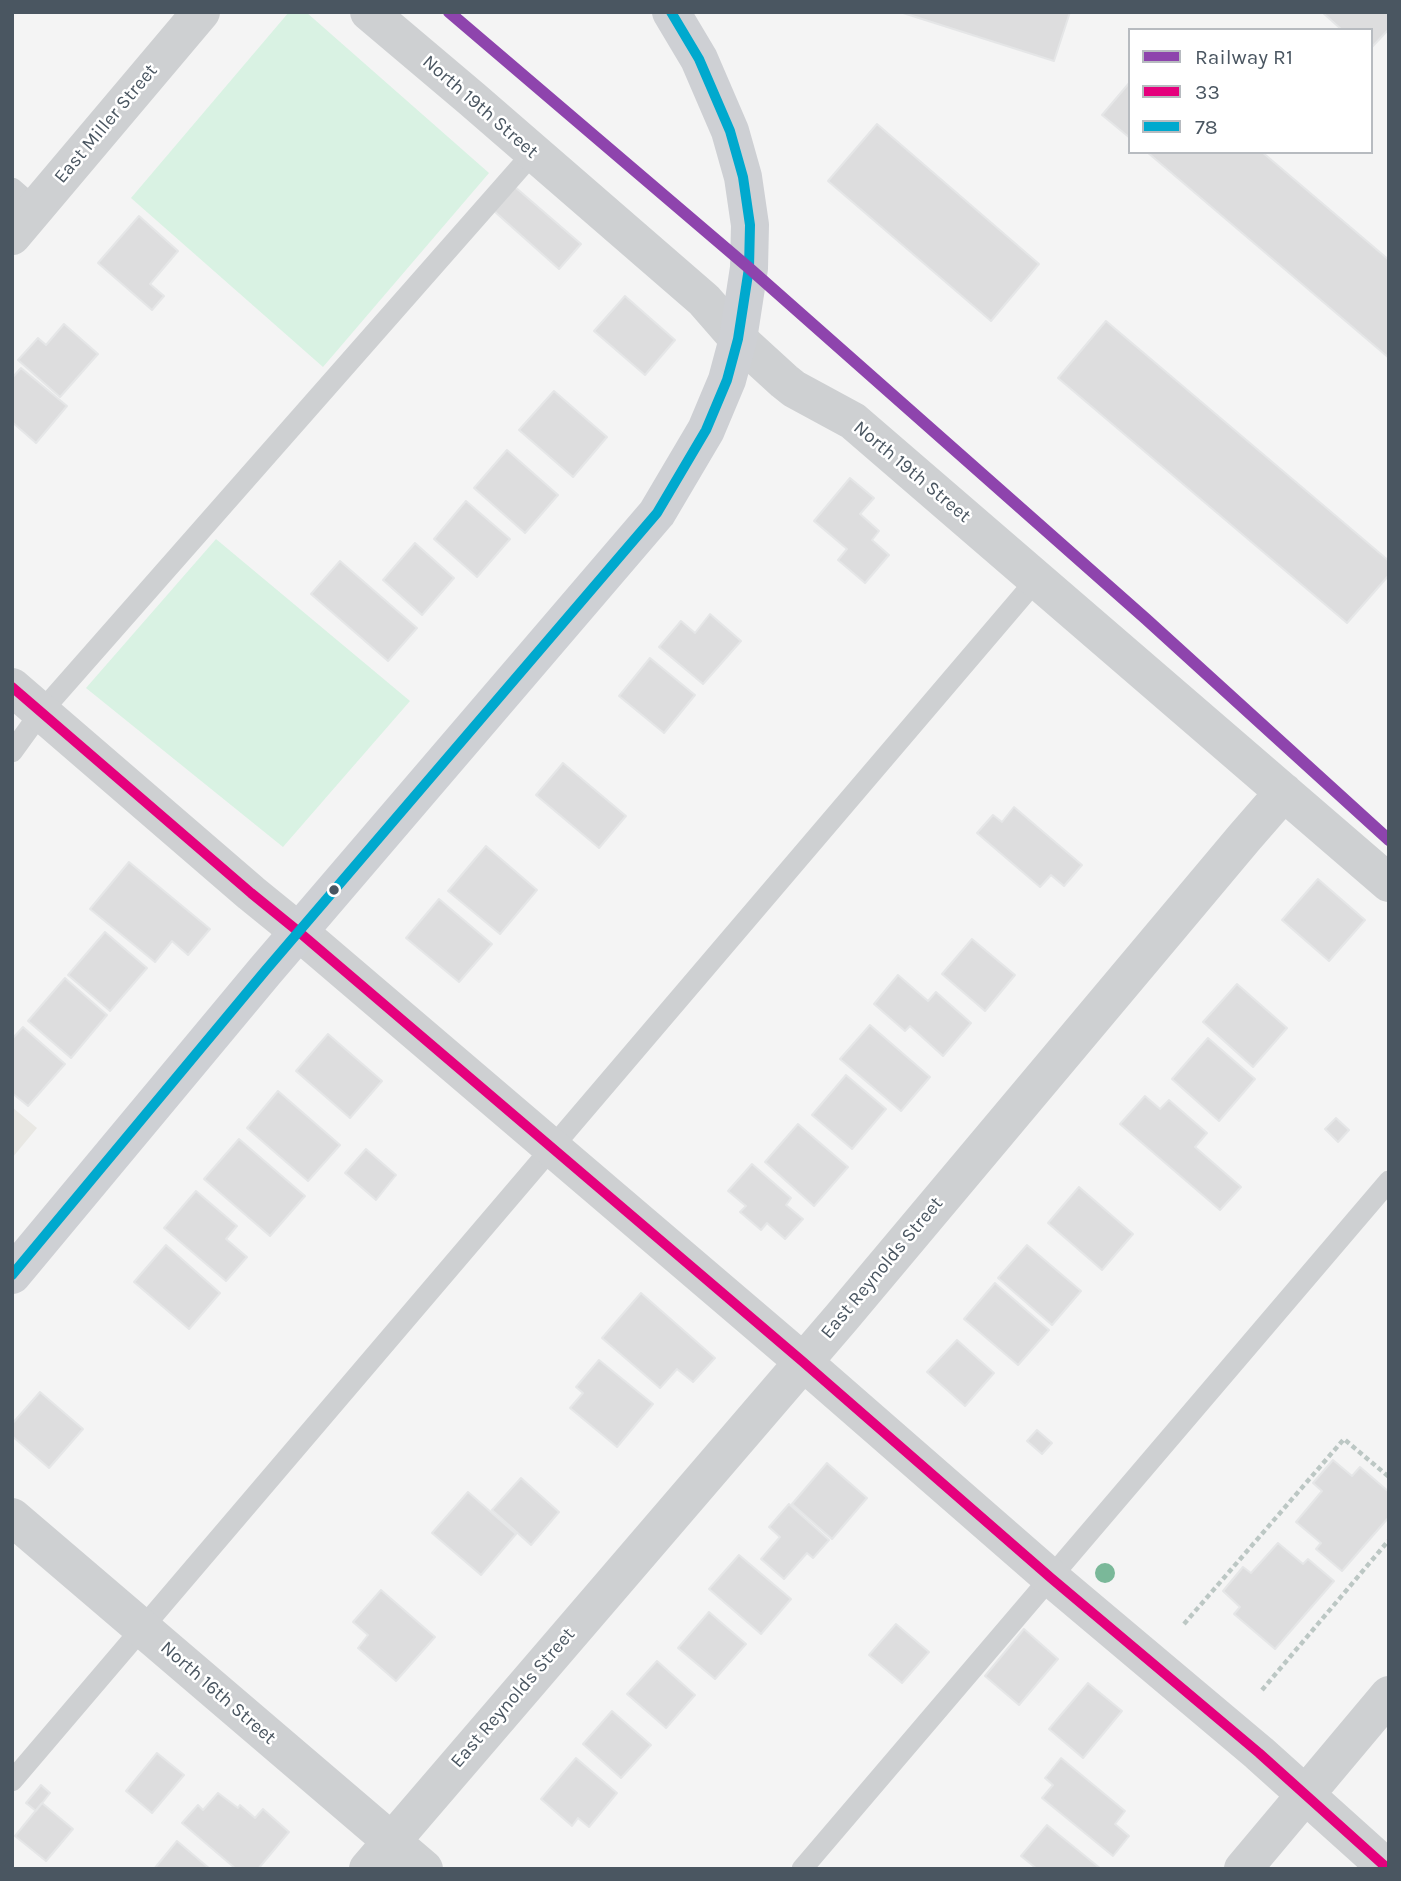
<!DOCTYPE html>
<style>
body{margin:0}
#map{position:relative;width:1401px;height:1881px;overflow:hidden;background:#f4f4f4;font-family:Karla,sans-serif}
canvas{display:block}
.frame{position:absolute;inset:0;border:14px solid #4a5661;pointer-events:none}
.legend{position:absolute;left:1128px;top:28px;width:245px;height:126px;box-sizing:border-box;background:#fff;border:2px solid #b7bbc0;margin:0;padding:9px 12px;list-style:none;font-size:21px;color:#4a5661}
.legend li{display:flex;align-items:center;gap:14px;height:35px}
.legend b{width:35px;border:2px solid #b7bbc0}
</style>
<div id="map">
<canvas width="1401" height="1881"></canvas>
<div class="frame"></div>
<ul class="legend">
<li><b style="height:9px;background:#8e44ad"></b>Railway R1</li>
<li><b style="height:9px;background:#e5007d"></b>33</li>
<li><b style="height:9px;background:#00a9ce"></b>78</li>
</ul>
</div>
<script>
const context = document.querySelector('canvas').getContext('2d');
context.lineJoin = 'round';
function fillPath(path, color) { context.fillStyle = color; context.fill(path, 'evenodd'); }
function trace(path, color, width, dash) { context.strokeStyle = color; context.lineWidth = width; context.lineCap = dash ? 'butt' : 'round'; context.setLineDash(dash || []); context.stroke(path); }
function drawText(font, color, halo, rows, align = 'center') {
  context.font = font + ' Karla,sans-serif'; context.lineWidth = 5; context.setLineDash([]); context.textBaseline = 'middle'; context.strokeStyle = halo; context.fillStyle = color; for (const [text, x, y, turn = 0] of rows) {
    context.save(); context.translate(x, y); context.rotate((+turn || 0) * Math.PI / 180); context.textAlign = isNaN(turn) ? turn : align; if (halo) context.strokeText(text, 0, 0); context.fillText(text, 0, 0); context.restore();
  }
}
fillPath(new Path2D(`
 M12 1107 37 1128 12 1158Z`), '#e8e7e3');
fillPath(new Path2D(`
 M289 12H306L489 173 323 367 131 198Z
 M216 539 410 701 283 847 86 688Z`), '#d9f2e3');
const building = new Path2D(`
 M900 12H1070L1054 61Z
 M1322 12H1389V29L1371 48V30H1342Z
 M1130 82V138L1102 115Z
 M877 124 1039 264 991 321 828 181Z
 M1147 152H1262L1389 260V358Z
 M515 187 581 244 559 269 494 211Z
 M139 216 178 251 150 284 164 296 152 310 98 263Z
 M625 296 675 340 645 375 594 331Z
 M1106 321 1389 561V575L1347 623 1058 378Z
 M64 324 98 354 60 397 18 360 38 338 46 345Z
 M21 368 67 406 36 443 12 422V378Z
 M554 391 607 437 573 477 519 430Z
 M507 450 558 495 525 533 474 488Z
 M850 478 874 498 860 514 879 531 872 540 889 555 865 583 838 560 847 549 814 521Z
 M466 501 510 539 477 577 434 539Z
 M415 543 454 578 422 615 383 580Z
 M340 561 417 628 388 661 311 594Z
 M710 614 741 641 703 684 659 647 681 621 695 633Z
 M650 658 695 695 664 733 619 696Z
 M563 763 626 816 599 848 536 795Z
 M1014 807 1082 865 1064 886 1051 875 1040 887 977 833 993 815 1002 822Z
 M486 846 537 890 500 934 448 891Z
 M129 862 210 929 188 955 172 941 155 962 90 909Z
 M1318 879 1365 920 1329 961 1282 920Z
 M439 899 492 944 459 982 406 938Z
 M105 932 147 968 110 1011 68 975Z
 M972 939 1015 975 985 1011 942 974Z
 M898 975 928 1001 936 992 971 1023 943 1056 910 1026 905 1031 874 1004Z
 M65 978 107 1015 71 1058 28 1021Z
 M1237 984 1287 1028 1253 1067 1203 1022Z
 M870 1025 930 1077 901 1111 840 1059Z
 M23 1027 65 1064 28 1106 12 1093V1039Z
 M328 1034 382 1081 350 1118 296 1071Z
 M1208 1038 1255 1079 1219 1121 1172 1079Z
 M846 1075 886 1109 852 1149 812 1115Z
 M278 1091 340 1145 308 1181 247 1128Z
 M1145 1096 1160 1109 1169 1100 1207 1133 1195 1147 1241 1187 1220 1210 1120 1124Z
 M1336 1118 1349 1130 1338 1142 1325 1129Z
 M798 1124 848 1167 814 1206 765 1162Z
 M239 1139 305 1196 270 1236 204 1179Z
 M366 1149 396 1175 376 1200 345 1173Z
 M752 1164 791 1198 786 1205 803 1219 785 1239 767 1223 761 1230 740 1212 746 1206 728 1191Z
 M1079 1187 1133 1234 1102 1270 1048 1223Z
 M196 1191 237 1226 226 1239 247 1257 226 1281 164 1228Z
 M166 1245 220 1293 189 1329 134 1282Z
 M1027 1245 1081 1291 1052 1325 998 1278Z
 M995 1283 1049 1330 1018 1365 964 1319Z
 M641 1293 715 1358 693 1382 677 1369 660 1388 602 1338Z
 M957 1340 994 1373 965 1406 927 1372Z
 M599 1360 653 1404 617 1447 570 1408 583 1393 576 1387Z
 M40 1392 83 1429 49 1468 12 1436V1424Z
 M1037 1430 1052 1443 1042 1454 1027 1441Z
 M1333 1460 1352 1476 1360 1467 1389 1492V1517L1342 1571 1316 1549 1321 1543 1296 1522 1322 1491 1313 1483Z
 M827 1463 867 1498 832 1539 792 1504Z
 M521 1478 559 1512 531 1545 492 1510Z
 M468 1492 516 1534 481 1575 432 1533Z
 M789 1504 829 1540 813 1558 807 1553 784 1579 761 1559 780 1537 769 1527Z
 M1278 1543 1303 1564 1308 1559 1334 1581 1275 1649 1234 1614 1240 1607 1223 1591 1243 1567 1251 1573Z
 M739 1555 791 1599 761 1634 709 1589Z
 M381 1590 435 1637 396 1681 358 1648 368 1635 353 1622Z
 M709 1612 746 1644 715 1679 678 1648Z
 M896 1624 929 1652 902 1683 869 1655Z
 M1024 1629 1058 1659 1019 1705 985 1676Z
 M657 1661 695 1695 666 1728 627 1694Z
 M1088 1683 1122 1711 1083 1758 1049 1729Z
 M612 1711 651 1745 621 1778 583 1744Z
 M157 1753 184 1775 152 1813 126 1791Z
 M576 1758 617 1793 589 1827 578 1818 572 1826 541 1799Z
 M1061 1758 1125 1811 1115 1824 1129 1836 1113 1856 1042 1798 1053 1785 1045 1778Z
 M41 1785 50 1793 36 1811 26 1803Z
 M218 1793 238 1808 240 1805 255 1818 263 1809 289 1832 258 1869H236L182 1823 198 1805 203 1810Z
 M42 1803 73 1829 46 1861 15 1836Z
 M1047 1825 1101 1869H1037L1021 1856Z
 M177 1841 210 1869H154Z`);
fillPath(building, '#ddddde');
trace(building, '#e5e6e7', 2);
trace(new Path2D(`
 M1184 1624 1344 1439 1389 1477
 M1262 1690 1389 1540`), '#bcc7c4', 4.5, [5, 3.5]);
trace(new Path2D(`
 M12 188 35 208
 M12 752 41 712 533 153
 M12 1781 1037 579
 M802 1869 1389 1181`), '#ced0d2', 21);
trace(new Path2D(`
 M369 12 472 99 704 300 738 339 784 381 794 389 853 421 1389 883
 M12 236 201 12
 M12 687 251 893 299 932 802 1361 1051 1578 1259 1753 1388 1869
 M12 1517 424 1869
 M368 1869 842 1317 1244 838 1284 792
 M1243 1869 1389 1695`), '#ced0d2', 38);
trace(new Path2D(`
 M12 1275 265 971 657 513 706 430 727 380 738 339 749 268 750 225 743 177 730 131 699 59 671 12`), '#ced0d4', 38);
trace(new Path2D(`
 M12 687 251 893 299 932 802 1361 1051 1578 1259 1753 1388 1869`), '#e5007d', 10);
trace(new Path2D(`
 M12 1275 265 971 657 513 706 430 727 380 738 339 749 268 750 225 743 177 730 131 699 59 671 12`), '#00a9ce', 10);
trace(new Path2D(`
 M449 12 749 268 1146 619 1389 840`), '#8e44ad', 12);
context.fillStyle = '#7ab899';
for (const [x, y] of [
 [1105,1573]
]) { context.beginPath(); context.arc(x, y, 10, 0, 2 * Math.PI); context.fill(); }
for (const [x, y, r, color] of [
 [334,890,6,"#4a5661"]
]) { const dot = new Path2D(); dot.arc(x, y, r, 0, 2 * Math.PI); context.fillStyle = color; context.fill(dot); trace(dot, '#fff', 2.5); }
drawText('19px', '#4a5661', '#fff', [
 ["North 19th Street",480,107,41],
 ["East Miller Street",106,124,-50],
 ["North 19th Street",912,472,40],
 ["East Reynolds Street",882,1268,-50],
 ["North 16th Street",218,1693,41],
 ["East Reynolds Street",513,1698,-49]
]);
</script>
